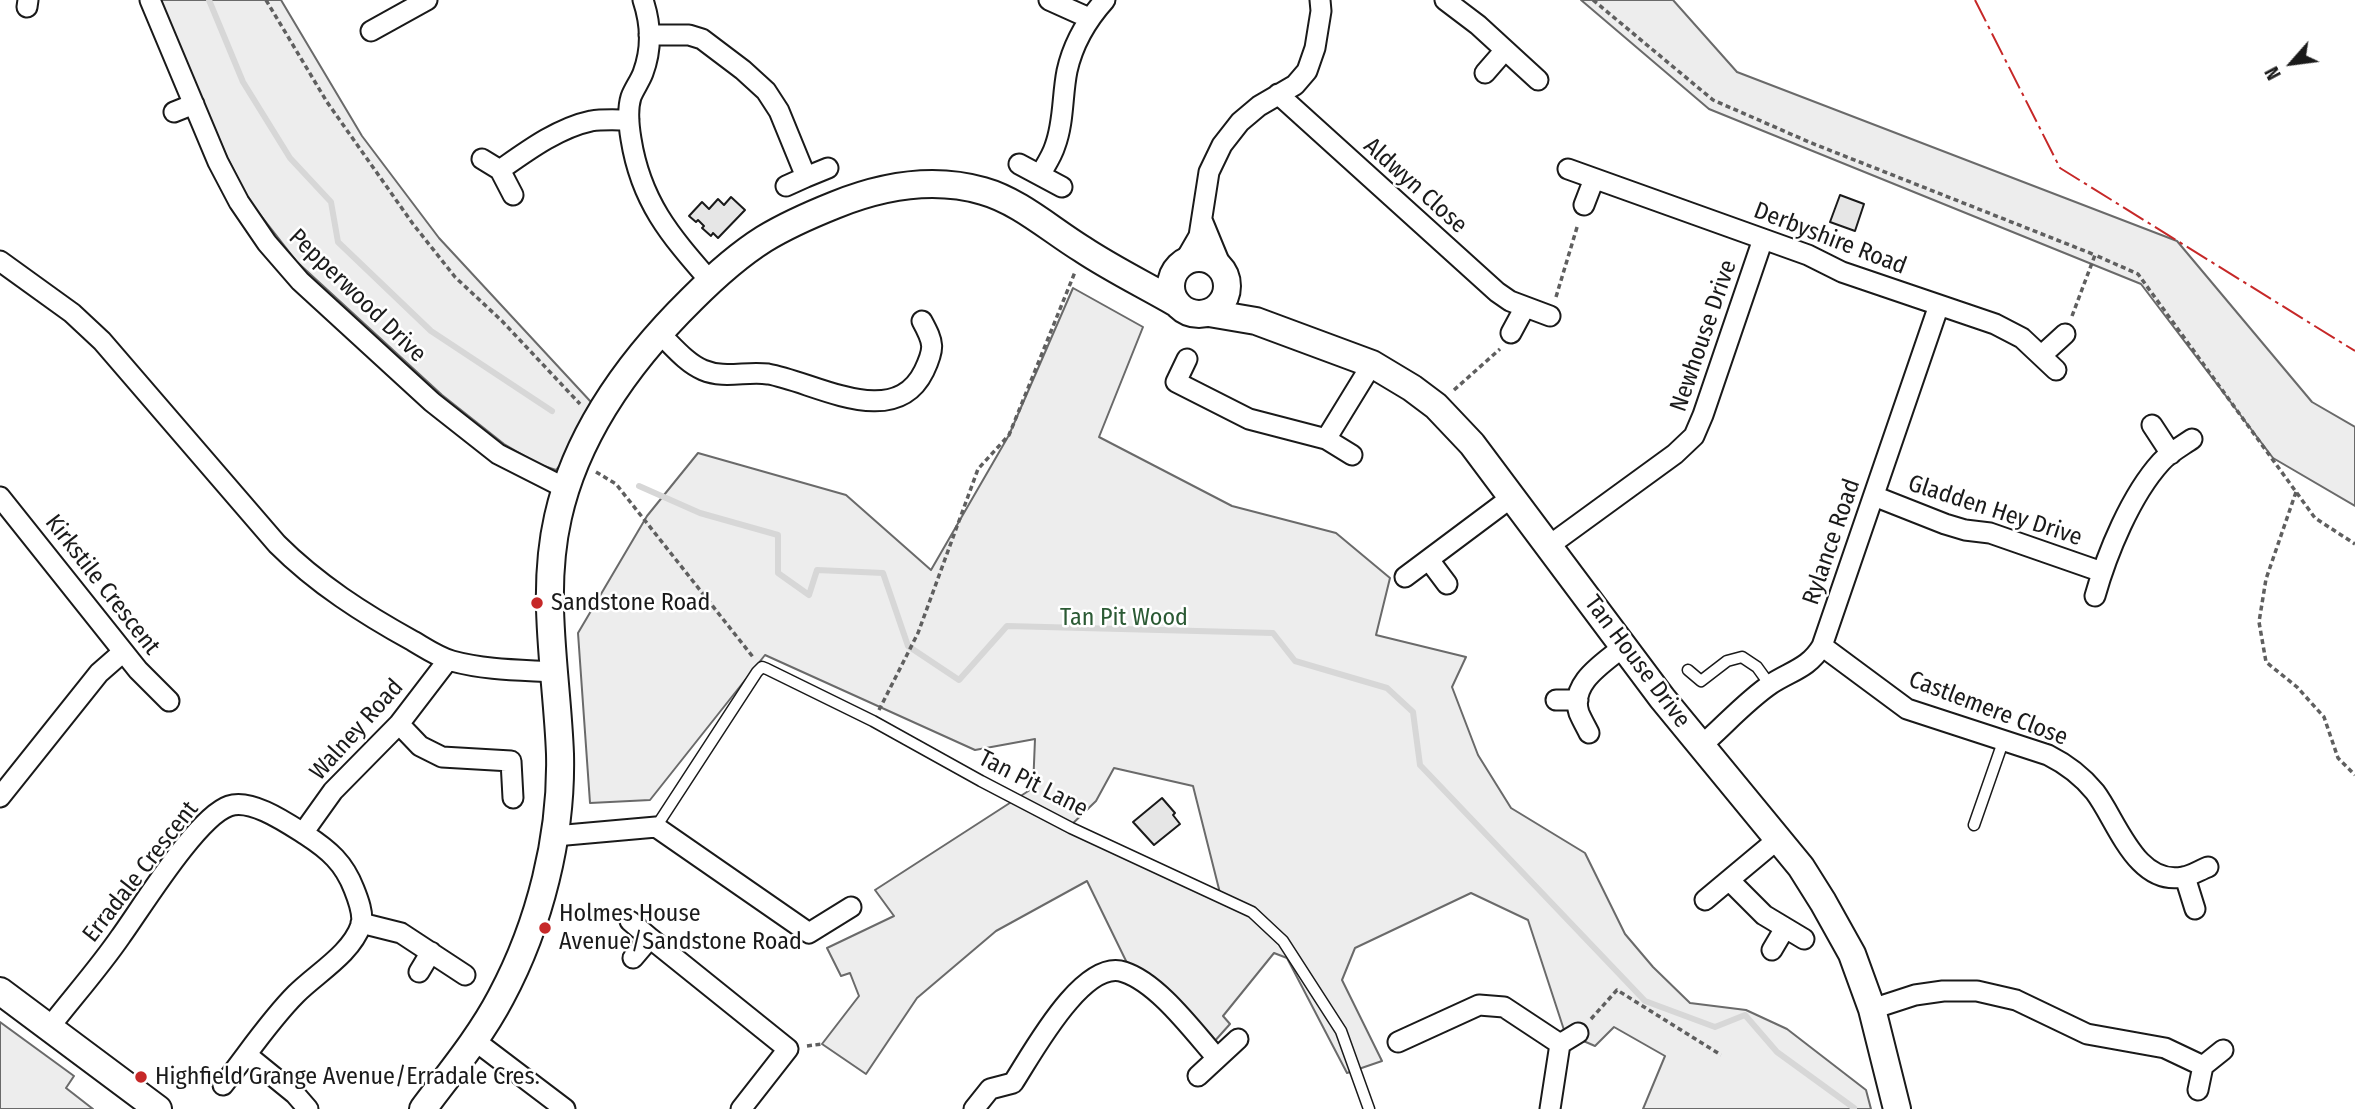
<!DOCTYPE html>
<style>
body{margin:0}
#map{position:relative;width:2355px;height:1109px;overflow:hidden;background:#fff;font-family:"Fira Sans Condensed",sans-serif}
canvas{display:block}
.north{position:absolute;left:2257px;top:28px;width:70px;height:70px;-webkit-text-stroke:5px #fff;paint-order:stroke;rotate:242deg;font-size:19px;font-weight:700;line-height:28px;text-align:center;color:#1a1a1a}
.north::after{content:'';display:block;margin:auto;width:24px;height:32px;background:#1a1a1a;clip-path:polygon(50% 0,100% 100%,50% 72%,0 100%)}
</style>
<div id="map">
<canvas width="2355" height="1109"></canvas>
<div class="north">N</div>
</div>
<script>
const context = document.querySelector('canvas').getContext('2d');
context.lineJoin = 'round';
function fillPath(path, color) { context.fillStyle = color; context.fill(path, 'evenodd'); }
function trace(path, color, width, dash) { context.strokeStyle = color; context.lineWidth = width; context.lineCap = dash ? 'butt' : 'round'; context.setLineDash(dash || []); context.stroke(path); }
function drawText(font, color, halo, rows, align = 'center') {
  context.font = font + ' "Fira Sans Condensed",sans-serif'; context.lineWidth = 5; context.setLineDash([]); context.textBaseline = 'middle'; context.strokeStyle = halo; context.fillStyle = color; for (const [text, x, y, turn = 0] of rows) {
    context.save(); context.translate(x, y); context.rotate((+turn || 0) * Math.PI / 180); context.textAlign = isNaN(turn) ? turn : align; if (halo) context.strokeText(text, 0, 0); context.fillText(text, 0, 0); context.restore();
  }
}
const built = new Path2D(`
 M160 0H281L362 136 439 238 591 402 595 421 556 470 538 464 504 444 442 395 297 262 248 199 225 153Z
 M1581 0H1673L1737 72 2177 241 2312 402 2355 427V506L2273 458 2141 284 1709 109Z
 M1073 288 1143 327 1099 437 1232 506 1336 533 1390 578 1376 635 1466 657 1452 687 1478 755 1511 808 1585 853 1625 934 1653 967 1690 1003 1746 1010 1787 1029 1866 1090 1871 1109H1643L1665 1056 1614 1027 1595 1046 1565 1033 1528 920 1471 893 1355 948 1342 980 1382 1061 1347 1073 1287 958 1274 953 1223 1016 1230 1024 1213 1043 1128 965 1087 881 996 931 917 998 866 1074 822 1044 859 996 850 973 841 976 827 948 894 916 875 890 1033 788 1035 739 975 750 765 655 650 800 590 803 578 633 647 516 698 453 846 495 931 570 1009 435ZM1114 768 1193 786 1221 897 1066 830 1096 801Z
 M0 1022 74 1076 66 1088 93 1109H0Z`);
fillPath(built, '#ededed');
trace(built, '#6a6a6a', 2);
trace(new Path2D(`
 M209 0 243 82 290 158 331 202 338 242 431 331 552 411
 M639 486 700 513 778 535V573L809 595 817 570 883 573 908 646 959 680 1007 626 1273 633 1295 661 1387 688 1413 712 1420 765 1645 1001 1715 1027 1745 1015 1777 1052 1854 1108`), '#d7d7d7', 6);
const building = new Path2D(`
 M1840 195 1864 204 1855 231 1830 222Z
 M731 197 745 210 718 238 713 233 711 236 702 228 704 226 698 220 696 222 689 216 702 202 709 209 718 199 724 205Z
 M1162 798 1175 813 1173 815 1180 824 1154 845 1133 822Z`);
fillPath(building, '#e6e6e6');
trace(building, '#1a1a1a', 2);
const lane = new Path2D(`
 M1688 670 1701 681 1727 661 1742 657 1757 667 1770 685
 M1974 825 2003 742
 M656 827 757 672 762 667 767 669 873 721 981 781 1071 828 1252 912 1283 941 1341 1031 1369 1109`);
const street = new Path2D(`
 M150 0 218 162 239 202 267 243 300 281 432 402 498 454 565 488
 M643 0C651 24 652 49 643 73 640 81 634 89 631 97 627 110 629 127 631 139 641 202 670 235 710 281
 M1049 0 1089 18
 M1445 0 1478 25 1538 80
 M27 7 28 0
 M371 31 427 0
 M649 35H689L702 39 743 70 766 91 779 111 806 177 828 168
 M1485 73 1505 50
 M1278 94 1497 292 1510 301 1550 316
 M174 112 194 104
 M482 159 500 170 513 195
 M1019 164 1062 187
 M1568 169 1808 255 1842 272 1995 324 2022 338 2056 370
 M500 170C527 151 558 128 591 121 603 119 617 120 629 120
 M1040 175C1045 166 1052 156 1055 146 1064 122 1062 96 1067 71 1073 44 1087 20 1105 0
 M786 186 806 177
 M1584 205 1594 179
 M1202 220 1223 271
 M0 261 72 313 102 341 277 544C317 584 364 614 413 641 425 648 438 657 452 661 485 670 519 670 553 672
 M1184 262 1199 236 1209 172 1222 145 1240 122 1259 106 1295 85 1307 71 1315 48 1321 11 1320 0
 M658 332C672 345 686 363 703 370 724 379 746 371 768 374 815 382 894 432 924 371 935 348 934 343 922 321
 M1511 333 1525 307
 M2042 355 2065 334
 M1187 359 1176 382 1249 419 1326 439 1372 364
 M2152 425 2171 454
 M1326 439 1352 455
 M1874 496 1945 524 1965 530 1990 533 2102 572
 M0 497 138 670 169 701
 M1550 545 1675 454 1694 436 1703 415 1763 239
 M1429 560 1447 584
 M1405 577 1512 497
 M2095 596C2107 553 2131 495 2161 462 2169 453 2182 446 2192 439
 M1822 646 1907 709 2048 755C2066 764 2082 776 2095 792 2117 821 2136 886 2183 877 2191 876 2200 870 2208 867
 M1556 700H1578
 M399 724 420 746 442 757 511 761 513 798
 M1589 733C1586 727 1582 720 1579 713 1569 683 1604 663 1623 647
 M1702 745C1724 726 1746 701 1771 684 1791 671 1809 668 1822 646L1939 305
 M0 797 99 673 123 652
 M303 833 333 791 399 724 448 660
 M555 836 656 827 809 933 851 907
 M2185 877 2195 909
 M1729 880 1764 915 1804 939
 M1705 900 1778 839
 M630 921 650 938 633 958
 M361 923 401 933 465 975
 M650 938 788 1049 741 1109
 M1772 950 1785 928
 M419 972 431 952
 M1872 1009 1915 995 1943 991H1977L2016 1000 2087 1034 2165 1048 2203 1066
 M49 1028C73 997 99 968 121 936 142 907 197 817 229 806 251 798 287 823 306 835 329 850 344 863 354 889 358 899 364 914 361 925 351 954 317 973 296 994 269 1021 247 1055 223 1085
 M474 1040 565 1109
 M1398 1042 1479 1005 1504 1007 1560 1044 1550 1109
 M1560 1044 1578 1033
 M247 1055 295 1094 308 1109
 M1198 1076 1238 1039
 M2198 1090 2203 1066 2223 1050
 M974 1109 990 1089 1013 1083C1032 1054 1083 958 1124 972 1158 983 1193 1031 1217 1058`);
const secondary = new Path2D(`
 M1171 286a28 28 0 1 1 56 0a28 28 0 1 1-56 0Z
 M1209 313 1256 321 1372 364 1412 388 1436 406 1472 444 1662 698 1801 867 1823 902 1852 954 1872 1009 1897 1109
 M0 991 158 1109
 M423 1109C450 1073 480 1037 501 997 540 924 562 836 560 754 557 674 540 596 558 517 577 432 631 359 692 299 714 277 737 256 764 239 787 225 810 215 835 205 882 186 934 177 983 191 1019 201 1051 230 1082 249 1112 269 1145 285 1176 303`);
trace(lane, '#1a1a1a', 13);
trace(street, '#1a1a1a', 23);
trace(secondary, '#1a1a1a', 30);
trace(new Path2D(`
 M266 0 327 102 413 224 455 277 502 321 580 404
 M1593 0 1713 100 1809 142 2095 255
 M1556 297 1578 224
 M2072 316 2095 255 2138 274 2315 518 2355 544
 M1454 390 1500 349
 M596 472 616 484 753 657
 M2296 492 2266 579 2259 622 2266 662 2297 687 2324 717 2338 758 2355 775
 M879 710 918 633 978 469 1009 435 1075 272
 M1591 1019 1617 990 1721 1055
 M807 1046 822 1044`), '#5f5f5f', 3.5, [5, 3.5]);
trace(lane, '#fff', 10);
trace(street, '#fff', 19);
trace(secondary, '#fff', 26);
trace(new Path2D(`
 M1975 0 2060 168 2355 351`), '#c62828', 2, [24, 5, 3.5, 5]);
for (const [x, y, r, color] of [
 [537,603,7,"#c62828"],
 [545,928,7,"#c62828"],
 [141,1077,7,"#c62828"]
]) { const dot = new Path2D(); dot.arc(x, y, r, 0, 2 * Math.PI); context.fillStyle = color; context.fill(dot); trace(dot, '#fff', 2.5); }
drawText('24px', '#1a1a1a', '#fff', [
 ["Aldwyn Close",1415,186,42],
 ["Derbyshire Road",1830,239,21],
 ["Pepperwood Drive",357,296,44],
 ["Newhouse Drive",1704,336,-71],
 ["Gladden Hey Drive",1995,511,18],
 ["Rylance Road",1832,542,-71],
 ["Kirkstile Crescent",102,585,52],
 ["Tan House Drive",1637,662,53],
 ["Castlemere Close",1988,709,21],
 ["Walney Road",357,730,-48],
 ["Tan Pit Lane",1033,784,27],
 ["Erradale Crescent",141,872,-52]
]);
drawText('24px', '#1a1a1a', '#fff', [
 ["Sandstone Road",551,603],
 ["Holmes House",559,914],
 ["Avenue/Sandstone Road",559,942],
 ["Highfield Grange Avenue/Erradale Cres.",155,1077]
], 'left');
drawText('24px', '#2b5a34', '#fff', [
 ["Tan Pit Wood",1124,618]
]);
</script>
